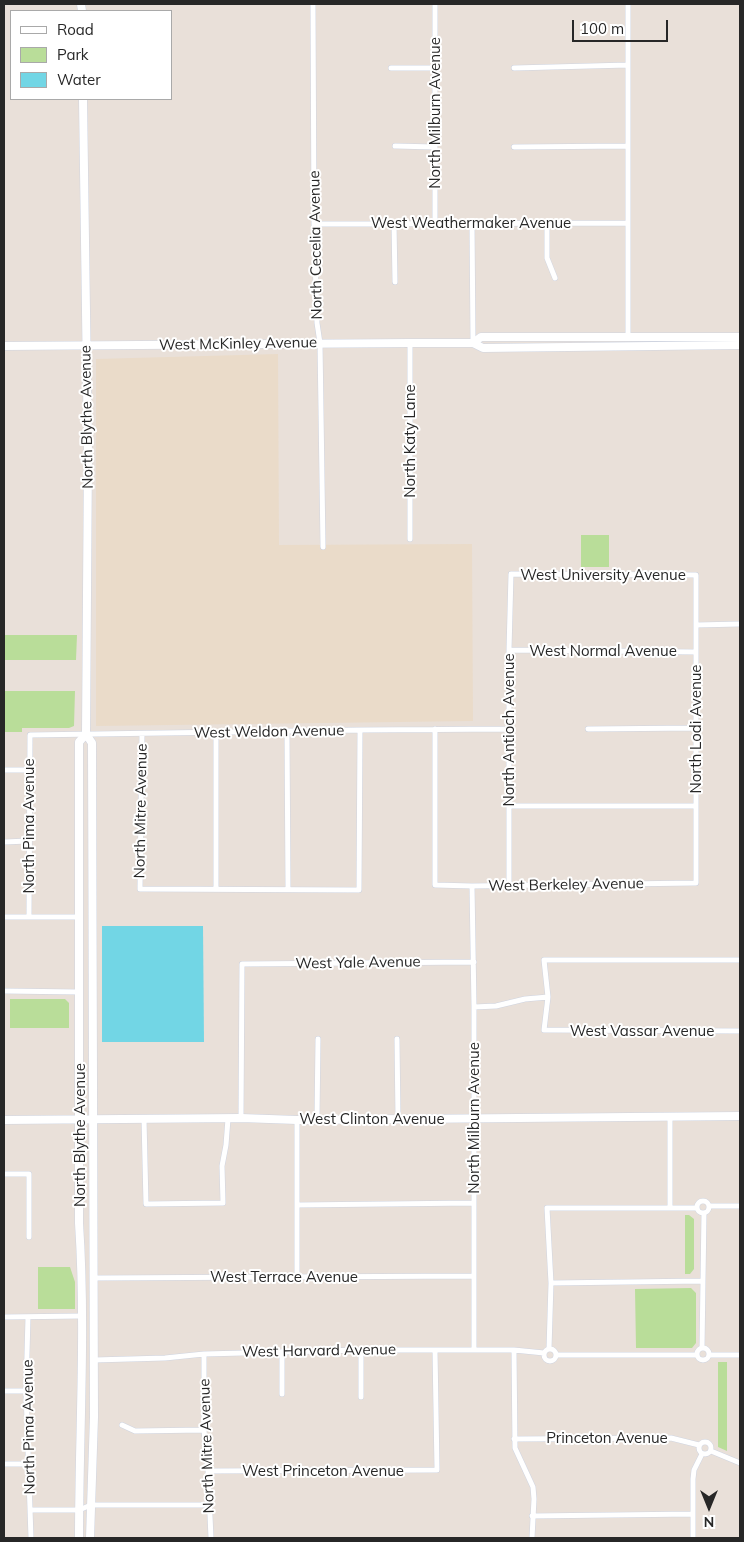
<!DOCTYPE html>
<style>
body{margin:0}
#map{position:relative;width:744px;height:1542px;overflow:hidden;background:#e9e0d9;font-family:Mulish,sans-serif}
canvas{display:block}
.frame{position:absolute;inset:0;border:5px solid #272727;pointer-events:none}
.legend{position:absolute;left:10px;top:10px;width:162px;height:90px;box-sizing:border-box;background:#fff;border:1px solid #a9a9a9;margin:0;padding:6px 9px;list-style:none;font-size:15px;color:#272727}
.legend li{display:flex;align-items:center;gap:10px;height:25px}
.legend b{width:25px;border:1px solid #a9a9a9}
.north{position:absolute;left:684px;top:1482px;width:50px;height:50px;-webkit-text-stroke:4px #fff;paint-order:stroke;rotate:180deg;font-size:14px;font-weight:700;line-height:20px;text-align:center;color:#272727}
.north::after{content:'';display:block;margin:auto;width:18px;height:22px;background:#272727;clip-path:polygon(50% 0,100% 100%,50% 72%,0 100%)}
.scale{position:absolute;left:572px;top:20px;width:96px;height:22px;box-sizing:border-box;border:2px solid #272727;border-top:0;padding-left:6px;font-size:15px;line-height:18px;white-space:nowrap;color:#272727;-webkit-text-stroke:4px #fff;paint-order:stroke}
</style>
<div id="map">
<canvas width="744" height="1542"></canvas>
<div class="frame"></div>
<ul class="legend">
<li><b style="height:6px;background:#fff"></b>Road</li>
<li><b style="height:14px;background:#b9dd99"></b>Park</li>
<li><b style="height:14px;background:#72d6e5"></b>Water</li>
</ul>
<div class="north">N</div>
<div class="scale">100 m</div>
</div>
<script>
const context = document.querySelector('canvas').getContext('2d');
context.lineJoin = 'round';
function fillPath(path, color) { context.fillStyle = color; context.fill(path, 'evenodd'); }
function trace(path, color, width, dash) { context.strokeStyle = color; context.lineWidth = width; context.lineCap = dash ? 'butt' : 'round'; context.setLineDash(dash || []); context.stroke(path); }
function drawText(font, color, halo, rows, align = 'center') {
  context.font = font + ' Mulish,sans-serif'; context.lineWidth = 4; context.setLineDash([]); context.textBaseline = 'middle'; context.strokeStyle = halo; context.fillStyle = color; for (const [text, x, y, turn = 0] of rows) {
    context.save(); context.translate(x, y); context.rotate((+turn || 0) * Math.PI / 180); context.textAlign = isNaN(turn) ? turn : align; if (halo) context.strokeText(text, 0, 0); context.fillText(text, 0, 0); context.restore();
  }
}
fillPath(new Path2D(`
 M278 354 279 545 472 544 473 721 96 726V359Z`), '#eadbc9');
fillPath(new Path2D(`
 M581 535H609V567H581Z
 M4 635H77L76 660H4Z
 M4 691H75L74 726 69 728H22V732H4Z
 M10 999H65L69 1003V1028H10Z
 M685 1215H689L694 1219V1269L690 1274H685Z
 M38 1267H70L75 1282V1309H38Z
 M691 1288 696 1293V1343L692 1348H636L635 1289Z
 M718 1362H727V1451L718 1447Z`), '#b9dd99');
fillPath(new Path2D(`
 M102 926H203L204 1042H102Z`), '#72d6e5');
const street = new Path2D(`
 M313 4 314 224 317 323 320 343 323 547
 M435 4V223
 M628 4V337
 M391 68H435
 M514 68 628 65
 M395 146 435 147
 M514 147 628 146
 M394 223 395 282
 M472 223 473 343
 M547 223V258L555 278
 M314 224 628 223
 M410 539V343
 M696 625 740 624
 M509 650 696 652
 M435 729V885L472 886 696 883V575L511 574 509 650V885
 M588 729 696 728
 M287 731 288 889
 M216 733V889
 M142 734 140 889 359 890 360 730
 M4 770H30
 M509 806H696
 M4 842 28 841
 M472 886 474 1007V1349
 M4 917H80
 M29 917 30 735 360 730 509 729
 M740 960H544L548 997 544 1030 740 1031
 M4 991 80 992
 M474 1007 496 1006 525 999 548 997
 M397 1039 398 1119
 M241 1118 242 964 474 962
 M144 1119 146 1204 223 1203 222 1166 226 1145 228 1119
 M317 1119 318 1039
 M297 1120V1277
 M4 1174H29V1237
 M697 1207a6 6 0 1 1 12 0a6 6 0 1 1-12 0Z
 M297 1205 473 1203
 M709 1206H740
 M670 1208V1116
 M94 1278 474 1276
 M551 1283 703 1281
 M4 1317 82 1316
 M28 1317 26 1391 31 1538
 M697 1354a6 6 0 1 1 12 0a6 6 0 1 1-12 0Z
 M702 1348 704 1213
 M544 1355a6 6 0 1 1 12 0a6 6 0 1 1-12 0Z
 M549 1349 551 1283 547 1208H697
 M361 1350V1397
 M514 1350 515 1448 533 1487 534 1499 532 1538
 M282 1352V1394
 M204 1354V1430L208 1471 211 1538
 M556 1355H697
 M709 1355H740
 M94 1360 165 1358 204 1354 361 1350H514L544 1353
 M4 1391H26
 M122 1425 135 1431 204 1430
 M514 1439 671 1438 699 1445
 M699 1448a6 6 0 1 1 12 0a6 6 0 1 1-12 0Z
 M711 1451 740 1463
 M4 1464H29
 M208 1471 437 1470 435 1350
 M31 1510H79L91 1505H210
 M532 1516 693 1514
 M693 1538V1479L694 1470 702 1454`);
const secondary = new Path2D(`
 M81 4 82 11
 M83 99 88 453 86 734 92 743 94 1417 90 1538
 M473 343 481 337H740
 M4 346 410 343H473L483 348 740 345
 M4 1120 241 1118 297 1120 740 1116
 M79 1538C79 1433 86 1328 79 1223V742L86 734`);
trace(street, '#cfd4e0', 6);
trace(secondary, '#cfd4e0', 9);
trace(street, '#fff', 5);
trace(secondary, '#fff', 8);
drawText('15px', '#272727', '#fff', [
 ["North Milburn Avenue",435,113,-90],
 ["West Weathermaker Avenue",471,223],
 ["North Cecelia Avenue",316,245,-91],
 ["West McKinley Avenue",238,344,-1],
 ["North Blythe Avenue",87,417,-91],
 ["North Katy Lane",410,441,-90],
 ["West University Avenue",603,575],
 ["West Normal Avenue",603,651],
 ["North Lodi Avenue",696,729,-90],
 ["North Antioch Avenue",509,730,-90],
 ["West Weldon Avenue",269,732,-1],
 ["North Mitre Avenue",141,811,-89],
 ["North Pima Avenue",29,826,-90],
 ["West Berkeley Avenue",566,885,-1],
 ["West Yale Avenue",358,963,-1],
 ["West Vassar Avenue",642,1031],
 ["North Milburn Avenue",474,1118,-90],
 ["West Clinton Avenue",372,1119],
 ["North Blythe Avenue",80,1135,-90],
 ["West Terrace Avenue",284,1277],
 ["West Harvard Avenue",319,1351,-1],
 ["North Pima Avenue",29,1427,-91],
 ["Princeton Avenue",607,1438],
 ["North Mitre Avenue",207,1446,-92],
 ["West Princeton Avenue",323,1471]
]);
</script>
